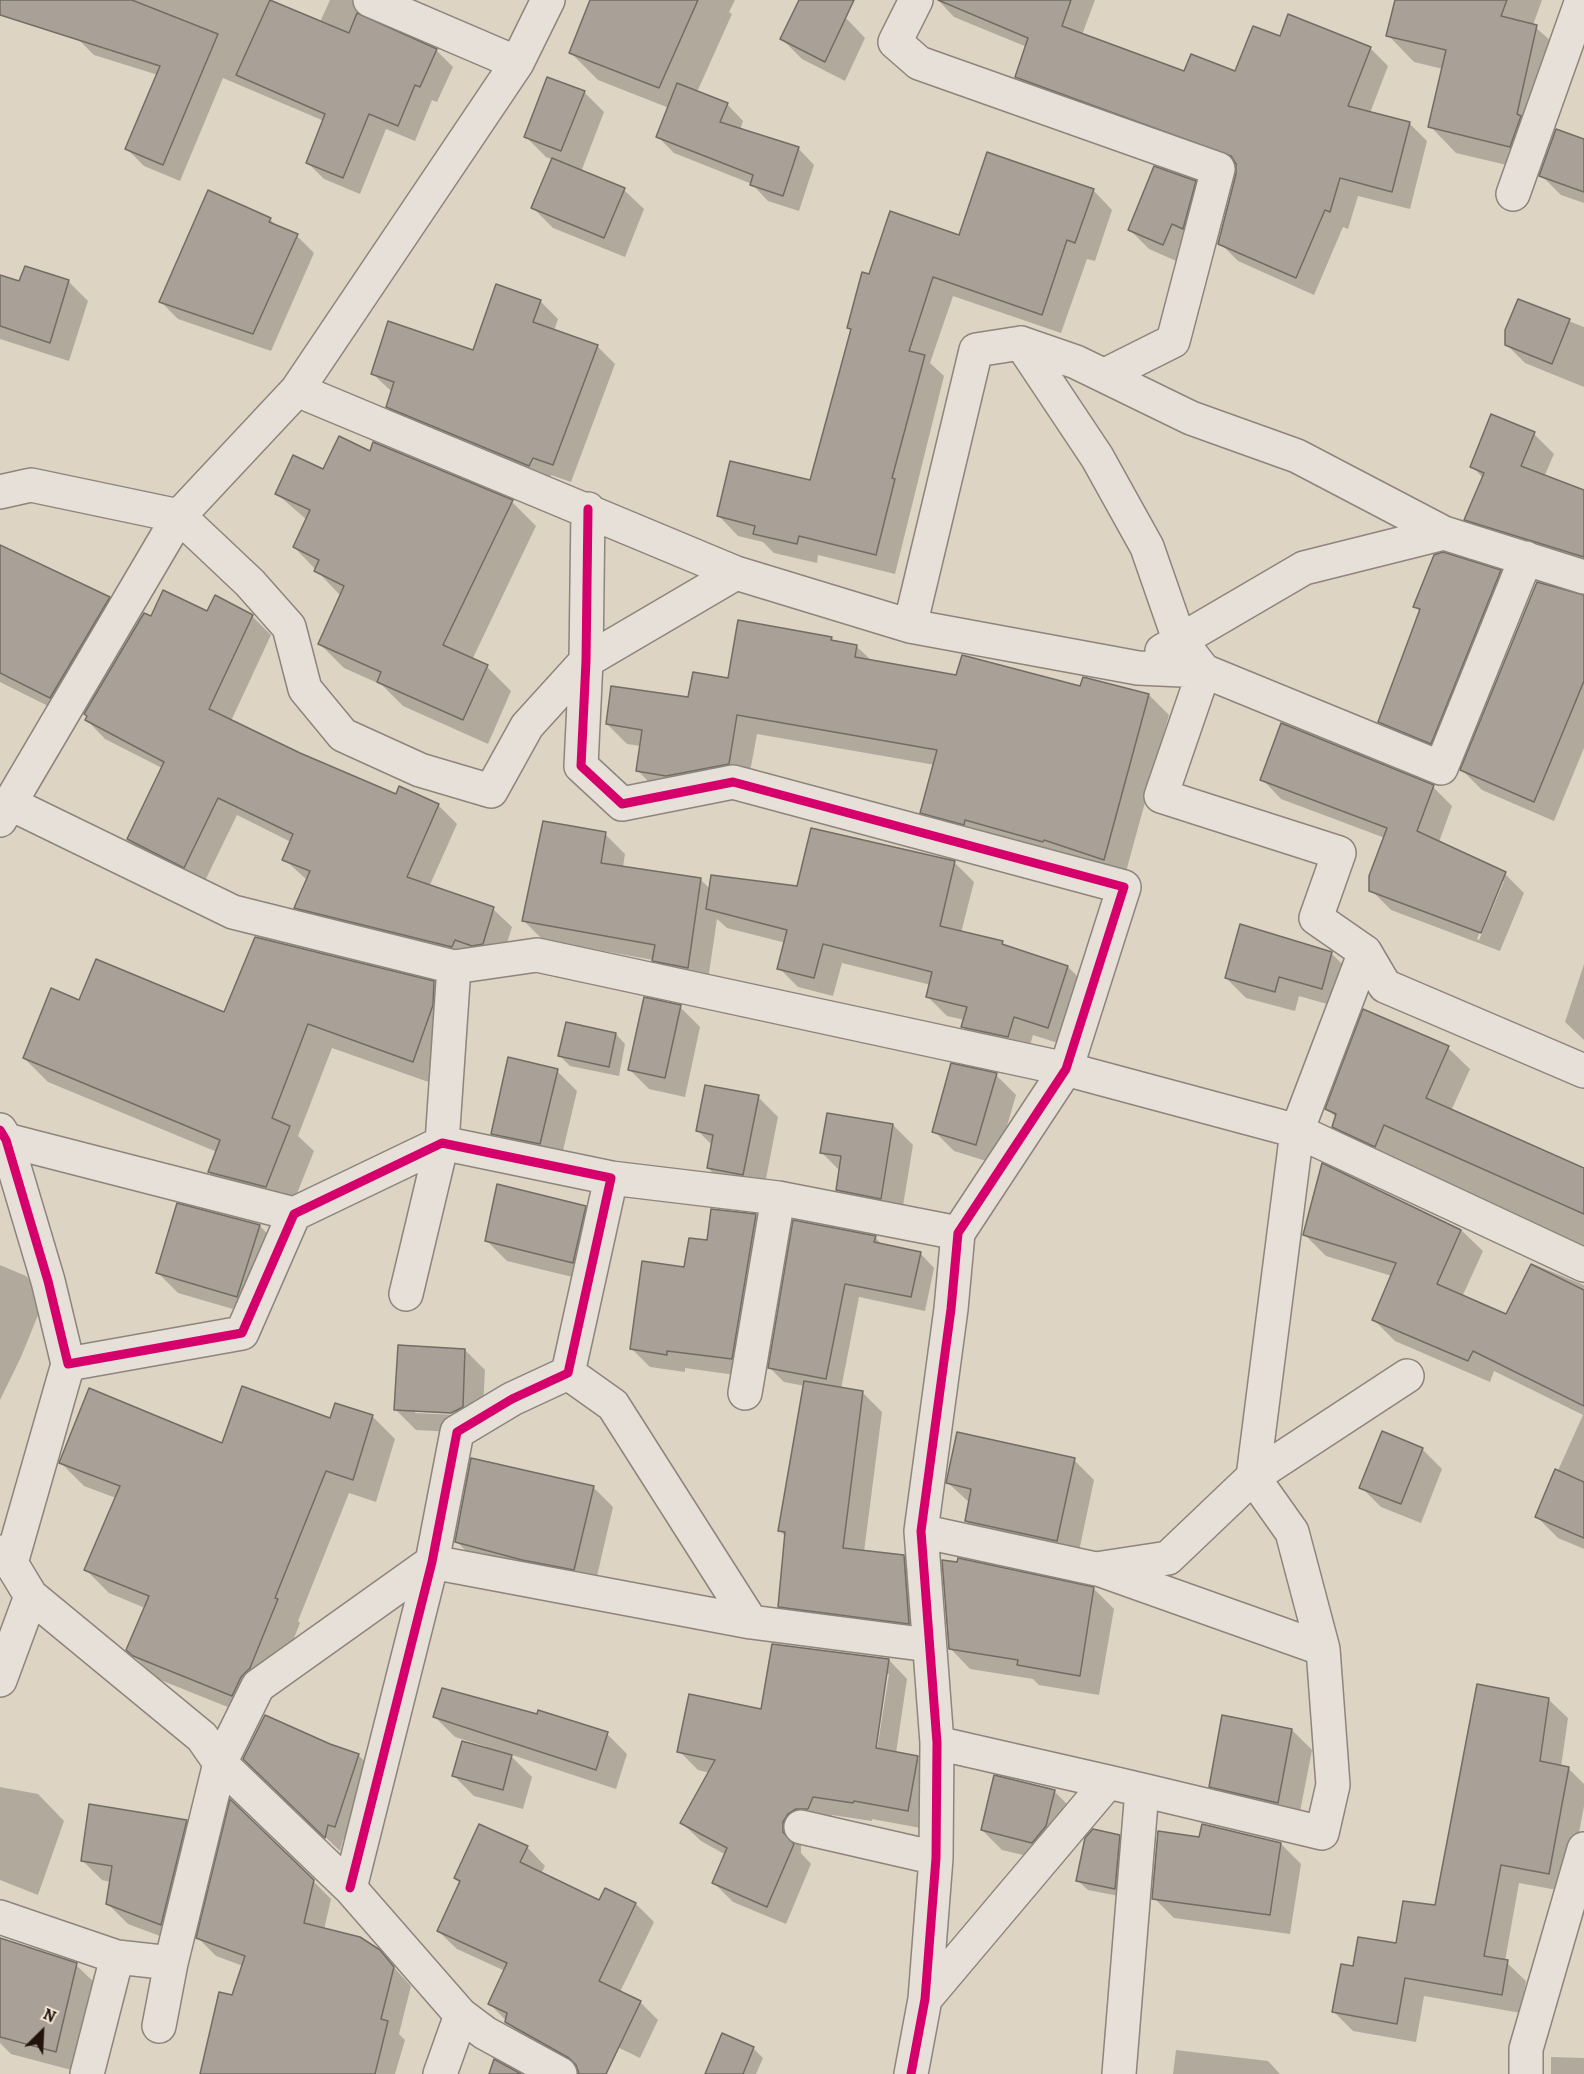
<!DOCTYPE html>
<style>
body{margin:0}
#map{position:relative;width:1584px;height:2074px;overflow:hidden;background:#ded4c4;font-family:Alegreya,serif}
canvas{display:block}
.north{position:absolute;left:12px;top:2002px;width:60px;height:60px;-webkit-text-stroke:4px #f1e4d2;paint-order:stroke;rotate:24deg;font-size:16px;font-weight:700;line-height:24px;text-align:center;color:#22130d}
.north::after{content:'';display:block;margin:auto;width:21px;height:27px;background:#22130d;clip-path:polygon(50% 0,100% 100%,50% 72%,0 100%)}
</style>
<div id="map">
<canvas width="1584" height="2074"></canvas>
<div class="north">N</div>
</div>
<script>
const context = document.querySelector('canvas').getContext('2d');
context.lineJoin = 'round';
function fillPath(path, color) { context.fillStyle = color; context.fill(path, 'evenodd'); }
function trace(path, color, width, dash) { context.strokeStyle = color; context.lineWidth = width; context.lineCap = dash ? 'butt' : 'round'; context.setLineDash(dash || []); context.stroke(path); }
fillPath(new Path2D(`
 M90 0H270L320 22 330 0H379L369 10 368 21 436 50 453 67 437 102 432 100 415 141 386 129 360 194 324 179 308 163 324 121 223 78 180 181 144 166 127 149 158 75 94 55 77 38Z
 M594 0H735L729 12 732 14 697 92 727 104 743 121 740 130 798 148 814 165 799 211 768 201 752 184 674 153 658 137 669 108 598 80 571 53Z
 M801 0H810L846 18 865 38 845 81 802 59 782 39Z
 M938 0H1095L1082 35 1185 73H1236L1280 38 1370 48 1388 66 1370 113 1409 123 1427 141 1410 209 1358 196 1348 229 1343 227 1314 295 1238 261 1220 243 1238 169 1035 95 1017 77 1027 47 954 17Z
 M1396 0H1542L1533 25 1563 52 1536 172 1456 153 1430 126 1443 69 1414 62 1388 35Z
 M584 92 604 112 581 172 624 190 644 209 625 257 553 228 533 208 553 160 546 157 526 137Z
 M1584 141V203L1561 195 1541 175Z
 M1195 182 1215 202 1183 264 1149 249 1129 229Z
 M1093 190 1112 210 1095 261 1087 259 1061 333 953 296 930 363 944 376 895 574 818 555 817 563 774 553 763 542 738 536 719 516 811 482 852 331 849 327 870 276 960 237Z
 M270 219 277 227 297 236 314 253 271 351 178 319 161 302Z
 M26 268 69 282 88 301 69 361 0 339V277L20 283Z
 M540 301 558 319 554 331 597 346 615 364 571 482 551 475 547 483 405 424 387 406 392 392 372 373 474 352Z
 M1518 301 1584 327V387L1525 363 1506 344Z
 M1534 434 1554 454 1544 477 1584 492V570L1486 539 1466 519 1483 478 1472 466Z
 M371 453 512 502 536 526 472 660 487 667 511 691 488 744 403 706 382 685 344 668 320 644 340 595 294 547 307 520 277 494Z
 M0 547 109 598 129 618 70 717 0 682Z
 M1500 572 1520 592 1451 762 1400 741 1380 722 1420 612 1415 606Z
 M216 597 252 616 271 635 231 721 299 754 396 796 438 805 457 824 429 887 493 909 512 927 501 962 314 926 296 908 307 880 284 859 291 842 237 815 203 885 147 858 128 839 162 768 105 739 87 720 152 618 208 613Z
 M1584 597V748L1554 821 1482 790 1462 770Z
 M831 638 836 643 856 646 872 661 957 676 1149 695 1169 715 1124 879 941 832 921 812 935 765 757 734 748 783 658 791 638 771 641 746 627 744 607 724 689 699Z
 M1262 779 1433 787 1452 806 1439 842 1505 874 1524 893 1500 951 1391 910 1371 890 1385 838 1281 799ZM1501 881H1504L1479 940 1477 939Z
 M605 834 625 854 623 867 700 879 710 889 798 888 910 851 954 862 974 882 961 933 1002 943 1007 948 1068 967 1087 986 1067 1046 1033 1035 1027 1056 982 1046 963 1027 965 1020 947 1016 928 997 931 985 842 963 833 996 798 987 779 968 786 943 727 928 717 919 707 987 673 980 653 960 543 940 523 920Z
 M1331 953 1351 973 1341 1008 1299 996 1295 1011 1246 998 1226 978Z
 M1584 964V1040L1565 1022Z
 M433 983 458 1007 437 1085 332 1048 298 1136 314 1151 290 1211 233 1196 209 1172 217 1152 48 1082 24 1058 80 1002 225 1014Z
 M680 1007 700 1027 685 1097 649 1089 629 1069Z
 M616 1034 625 1044 619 1076 570 1066 560 1056Z
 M1448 1048 1470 1069 1451 1111 1584 1169V1255L1356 1148 1334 1126 1337 1118 1327 1109Z
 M557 1071 577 1091 560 1163 512 1153 493 1133Z
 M996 1075 1016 1095 996 1164 954 1151 934 1131Z
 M758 1097 778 1117 763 1194 728 1188 708 1168 713 1146 697 1130Z
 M893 1125 913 1145 901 1218 858 1210 838 1190 840 1171 821 1152Z
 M1323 1165 1461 1230 1483 1251 1462 1297 1507 1316 1533 1264 1584 1285V1549L1558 1538 1537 1517 1583 1415 1494 1371 1490 1382 1395 1341 1374 1320 1392 1276 1326 1256 1304 1234Z
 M585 1208 605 1228 593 1282 507 1261 487 1241Z
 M756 1216 774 1234 750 1377 685 1368V1372L650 1367 632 1349 686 1268 708 1242Z
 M260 1226 279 1246 257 1316 178 1293 158 1273Z
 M875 1237 883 1246 920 1253 934 1268 925 1311 859 1297 841 1389 862 1392 882 1412 864 1552 903 1557 923 1577 928 1643 800 1626 780 1606 786 1537 780 1531 805 1386 784 1382 770 1368Z
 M0 1265 26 1276 45 1298 21 1357 0 1400Z
 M465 1350 485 1370 482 1427 472 1433 416 1430 396 1410ZM415 1410 459 1412V1415L415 1413Z
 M372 1416 395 1439 376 1502 349 1493 298 1621 300 1623 273 1691 255 1718 158 1679 151 1673 128 1650 145 1608 109 1593 86 1570 116 1498 84 1486 61 1463 223 1445Z
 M1422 1449 1442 1469 1421 1523 1381 1507 1361 1487Z
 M1074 1460 1094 1480 1077 1561 986 1541 966 1521 970 1503 948 1483Z
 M593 1487 613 1507 594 1589 477 1562 457 1542Z
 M1094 1589 1114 1609 1099 1695 1039 1685 1033 1679 970 1669 950 1648Z
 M889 1660 907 1679 896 1753 917 1758 936 1776 926 1829 872 1819V1821L832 1815 827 1827 801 1841V1853L811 1864 786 1924 733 1902 714 1883 726 1855 701 1841 682 1823 710 1773 698 1770 679 1751 762 1711ZM886 1674H889L876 1756 873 1755Z
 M1548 1699 1568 1718 1561 1767 1568 1768 1584 1784V1806L1568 1892 1519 1883 1505 1961 1526 1981 1521 2013 1424 1996 1416 2042 1353 2031 1334 2012 1354 1968 1398 1945 1436 1907Z
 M435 1717 607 1734 627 1754 616 1789 509 1754 532 1777 523 1809 474 1796 454 1776 487 1747 455 1737Z
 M1292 1730 1312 1750 1298 1822 1231 1806 1211 1786Z
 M329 1745 358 1755 374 1770 350 1841 343 1839 340 1851 260 1774Z
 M0 1787 38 1794 64 1821 38 1895 0 1880Z
 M1054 1791 1074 1811 1053 1862 1002 1850 982 1830Z
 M186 1822 206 1842 181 1944 128 1924 108 1904 111 1882 102 1880 82 1860Z
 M1119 1836 1129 1846 1124 1897 1088 1890 1078 1881Z
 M1201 1839 1281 1844 1301 1864 1290 1934 1174 1918 1154 1898Z
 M527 1847 545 1866 541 1874 599 1902 605 1890 636 1904 654 1922 620 1992 640 2002 658 2020 640 2058 584 2031 573 2067 525 2040 490 2004 505 1971 457 1949 438 1931 460 1883 455 1878Z
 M313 1881 331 1899 324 1930 379 1951 411 1986 399 2034 405 2040 395 2074H201L233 1997 243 1966 216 1956 198 1938Z
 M0 1939 76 1965 97 1985 75 2071 11 2054 0 2043Z
 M753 2048 763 2058 756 2074H707Z
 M1176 2050 1268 2061 1280 2074H1173Z
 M1551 2057 1584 2058V2074H1551Z`), '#0003');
const building = new Path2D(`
 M0 0H132L218 34 163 165 125 149 160 66 0 15Z
 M270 0 349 33 357 13 437 49 420 87 415 85 398 126 369 114 343 178 306 163 325 114 236 75Z
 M590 0H698L659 88 569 53Z
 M799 0H854L825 62 780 39Z
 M938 0H1071L1062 26 1184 71 1191 54 1235 71 1253 26 1280 36 1288 14 1371 47 1348 106 1410 122 1392 192 1340 178 1330 212 1325 210 1296 278 1218 244 1236 174V164L1231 156 1015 77 1028 38Z
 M1395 0H1507L1501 16 1537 25 1517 114 1521 116 1510 147 1428 127 1446 50 1386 36Z
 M547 77 585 91 561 151 524 137Z
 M677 83 728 103 720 122 799 147 783 196 750 185 753 175 656 137Z
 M1556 129 1584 139V192L1539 176Z
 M987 152 1094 189 1075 243 1067 240 1042 315 933 277 909 351 925 355 892 478 895 479 876 555 799 536 797 544 753 534 755 526 717 516 730 461 810 480 851 329 847 328 862 272 869 274 890 211 959 235Z
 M552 158 625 188 604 238 531 208Z
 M1154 166 1196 181 1183 229 1172 224 1163 245 1128 230Z
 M208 190 271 218 269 222 298 234 253 334 159 302Z
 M25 266 69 280 50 343 0 326V275L19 281Z
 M496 284 541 300 533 322 598 345 553 465 533 458 529 466 386 407 394 382 371 374 388 321 473 350Z
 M1518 299 1570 319 1552 364 1505 345V330Z
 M1491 414 1535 432 1521 466 1584 490V557L1464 520 1484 473 1470 467Z
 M339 436 370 451 373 442 513 500 443 645 488 665 463 720 377 682 381 672 318 644 344 586 314 571 319 560 293 547 310 510 275 494 293 455 323 469Z
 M0 545 110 597 50 698 0 673Z
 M1443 552 1501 570 1431 744 1378 722 1420 609 1413 607 1434 555Z
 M1537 582 1584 595V681L1534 802 1460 770Z
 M163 590 207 611 215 595 253 615 209 709 300 753 396 794 399 786 439 804 407 877 494 907 483 944 472 946 455 940 452 947 294 908 310 871 282 860 293 834 218 798 184 868 127 839 164 762 85 720 87 716 84 714 144 613 151 616Z
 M738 620 832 637 831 640 857 645 855 657 956 675 962 655 1080 686 1083 677 1149 694 1104 860 1044 840 1043 842 965 820 964 825 920 813 937 750 737 715 729 764 666 776 636 771 642 730 606 724 611 686 688 697 693 672 728 678Z
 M1281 723 1434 785 1417 831 1506 872 1481 933 1369 891V876L1387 828 1260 780Z
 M543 821 606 832 601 863 701 878 688 968 652 961 655 945 522 921Z
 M811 828 955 861 940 926 1003 941 1002 944 1068 966 1048 1028 1014 1017 1008 1037 961 1027 967 1007 926 997 932 972 823 944 814 978 777 969 787 930 706 909 711 875 797 886Z
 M1240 924 1332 952 1322 989 1279 977 1275 992 1225 978Z
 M255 937 434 981 433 1005 413 1062 308 1024 272 1118 290 1126 266 1187 208 1172 220 1140 23 1058 51 988 79 1000 96 959 224 1012Z
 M644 997 681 1005 665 1078 628 1070Z
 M1363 1009 1449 1046 1426 1098 1584 1168V1214L1384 1125 1375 1147 1332 1127 1336 1114 1325 1109Z
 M566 1022 616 1033 609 1067 558 1056Z
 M508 1057 558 1069 540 1144 491 1134Z
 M951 1063 997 1073 976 1145 932 1132Z
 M705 1085 759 1095 743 1175 707 1168 713 1135 696 1131Z
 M827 1113 893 1124 881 1199 836 1190 841 1156 820 1153Z
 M1322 1163 1461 1230 1437 1284 1506 1314 1531 1264 1584 1290V1406L1473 1351 1468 1361 1372 1320 1396 1263 1303 1235Z
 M497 1184 586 1206 573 1263 485 1241Z
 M177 1203 260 1225 237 1297 156 1273Z
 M711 1209 756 1214 732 1359 667 1351V1355L630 1349 642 1261 684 1267 689 1238 707 1240Z
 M793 1220 876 1236 874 1242 921 1252 911 1297 845 1284 826 1379 768 1368Z
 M398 1345 465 1349 463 1407 451 1413 394 1410Z
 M804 1381 863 1391 843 1548 904 1555 909 1624 778 1607 785 1532 778 1531Z
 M242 1386 330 1418 335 1403 373 1415 353 1480 326 1471 275 1598 278 1599 250 1668 241 1677 232 1696 133 1656 126 1650 149 1596 84 1570 120 1486 59 1463 89 1388 222 1443Z
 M1382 1431 1423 1448 1401 1504 1359 1488Z
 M957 1432 1075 1458 1057 1541 965 1521 971 1489 946 1483Z
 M471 1458 594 1486 574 1570 522 1560 455 1542Z
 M1555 1469 1584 1482V1538L1535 1517Z
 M958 1558 1094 1587 1080 1676 1017 1665 1018 1660 949 1649 942 1560 957 1562Z
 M772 1644 889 1659 876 1748 918 1756 908 1811 854 1801 853 1803 813 1797 808 1809H796L788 1814 783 1822V1832L794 1844 767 1907 712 1883 727 1848 680 1823 715 1760 677 1752 689 1694 761 1709Z
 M1477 1684 1549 1698 1540 1761 1569 1767 1549 1874 1501 1865 1484 1956 1508 1960 1502 1995 1405 1978 1397 2024 1332 2012 1341 1964 1353 1966 1358 1937 1396 1943 1403 1901 1435 1905Z
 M442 1688 537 1714 538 1710 608 1732 596 1770 433 1717Z
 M265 1715 330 1744 359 1754 335 1827 328 1825 325 1838 243 1759Z
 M1222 1715 1292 1729 1278 1803 1209 1787Z
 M462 1741 512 1755 503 1790 452 1776Z
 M994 1775 1055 1790 1046 1826 1032 1843 981 1830Z
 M230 1799 314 1880 304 1923 360 1937 380 1950 394 1967 381 2019 388 2021 375 2074H200L219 1992 232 1995 245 1956 196 1938Z
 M89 1804 187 1820 161 1925 106 1904 112 1866 81 1861Z
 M479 1824 528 1846 520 1862 599 1900 605 1888 636 1903 599 1981 641 2001 606 2074H579L576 2065 569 2058 505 2022 507 2013 488 2004 507 1963 437 1931 460 1881 454 1878Z
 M1202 1824 1281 1843 1270 1915 1152 1899 1158 1831 1199 1837Z
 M1093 1829 1120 1835 1115 1889 1076 1881 1085 1838Z
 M0 1938 77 1963 56 2052 0 2037Z
 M722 2033 754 2047 743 2074H705Z
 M494 2059 521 2074H489Z`);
fillPath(building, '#a9a197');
trace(building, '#736c63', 1.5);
const minor = new Path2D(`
 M370 0 517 63
 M916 0 895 42 919 63 1218 169 1173 341 1105 375
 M1513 194 1582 0
 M1021 343 1097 457 1147 547 1179 639 1204 671
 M297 390 736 573 910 626 1138 668 1204 671 1441 768 1526 558
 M0 492 31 485 179 516 250 583 289 627 305 689 343 735 420 770 491 791 527 726 586 661 736 573
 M588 509 586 661 581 766 622 804 733 782 1124 887 1066 1069 958 1233 951 1309 921 1531 937 1743 936 1858 925 1999 911 2074
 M910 626 976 350 1021 343 1076 362 1191 418 1297 456 1444 533 1584 577
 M1162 651 1304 568 1444 533
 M9 803 233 912 454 967 537 955 1066 1069 1297 1131 1584 1265
 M0 820 179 516 297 390 517 63 548 0
 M1365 952 1385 986 1584 1071
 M0 1130 6 1140 48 1281 68 1364 242 1333 294 1214 442 1143 611 1178 568 1373 512 1399 457 1432 432 1562 350 1888
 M6 1140 294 1214
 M611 1178 778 1198 958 1233
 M406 1294 442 1143 454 967
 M568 1373 613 1405 751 1622
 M745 1393 778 1198
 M921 1531 1096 1569 1168 1558 1253 1477 1407 1376
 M0 1552 11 1563 31 1596 202 1737 220 1763 350 1888 461 2015 485 2033 560 2074
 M11 1563 68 1364
 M1101 1570 1323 1649
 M0 1680 31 1596
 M937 1743 1108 1782
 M1142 1790 1322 1833 1333 1785 1323 1649 1292 1532 1253 1477 1297 1131 1365 952 1316 918 1339 853 1161 796 1204 671
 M801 1827 936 1858
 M0 1917 117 1957 87 2074
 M117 1957 171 1963
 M925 1999 1108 1782 1142 1790 1119 2074
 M159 2026 171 1963 220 1763 258 1686 432 1562 751 1622 929 1645
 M440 2074 461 2015
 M1526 2074V2049L1584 1849`);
trace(minor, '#8d857c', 36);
trace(minor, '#e6e0d8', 33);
trace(new Path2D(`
 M588 509 586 661 581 766 622 804 733 782 1124 887 1066 1069 958 1233 951 1309 921 1531 937 1743 936 1858 925 1999 911 2074
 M0 1130 6 1140 48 1281 68 1364 242 1333 294 1214 442 1143 611 1178 568 1373 512 1399 457 1432 432 1562 350 1888`), '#d6006c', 9);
</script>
